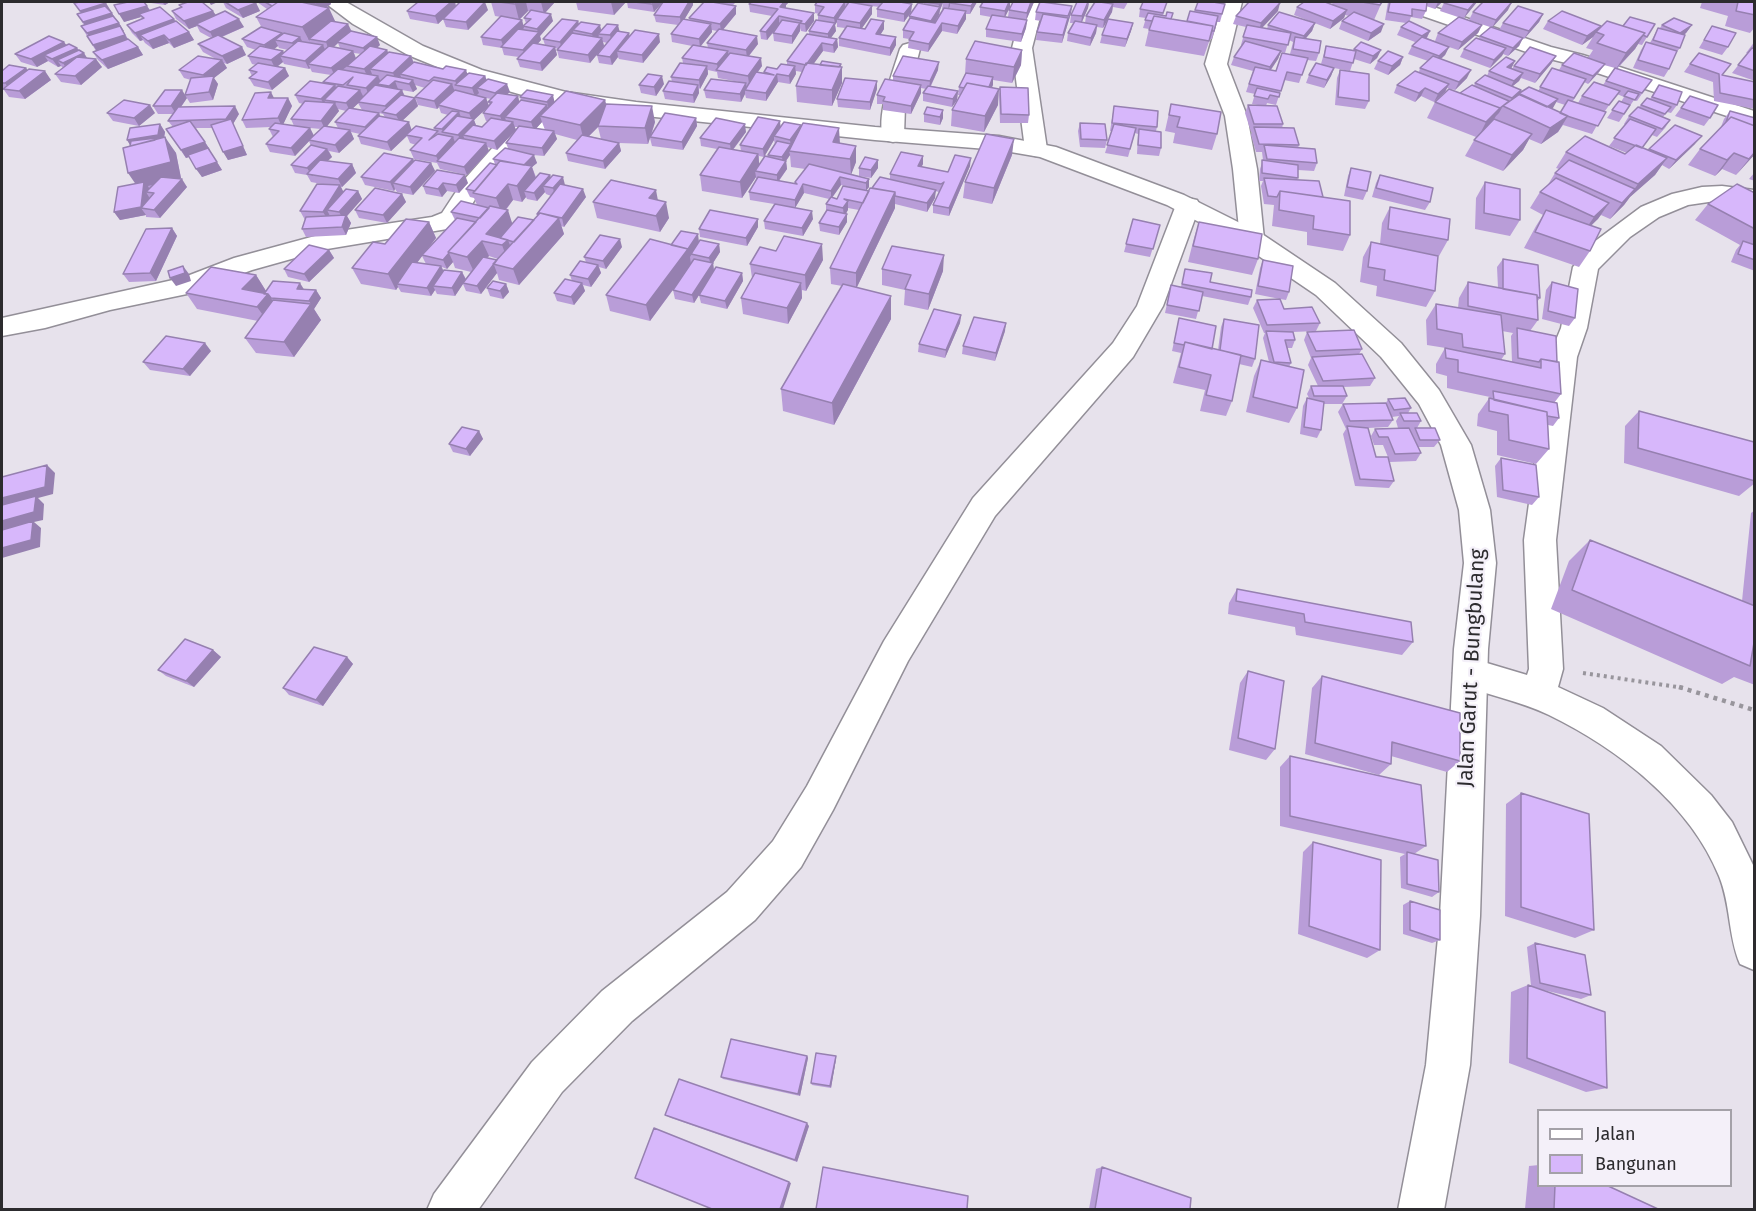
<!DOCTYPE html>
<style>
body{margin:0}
#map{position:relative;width:1756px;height:1211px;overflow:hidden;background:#e7e2ec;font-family:"Fira Sans",sans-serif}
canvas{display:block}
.frame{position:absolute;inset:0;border:3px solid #2c2b2e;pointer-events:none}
.legend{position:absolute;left:1537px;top:1109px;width:195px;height:78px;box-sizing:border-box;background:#f4f0f9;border:2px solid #a4a1a8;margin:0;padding:8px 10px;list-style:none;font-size:18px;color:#2c2b2e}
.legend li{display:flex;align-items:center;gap:12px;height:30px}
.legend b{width:30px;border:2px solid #a4a1a8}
</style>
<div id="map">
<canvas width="1756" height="1211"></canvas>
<div class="frame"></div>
<ul class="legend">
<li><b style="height:8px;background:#fff"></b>Jalan</li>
<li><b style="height:16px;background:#d7b7fb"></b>Bangunan</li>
</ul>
</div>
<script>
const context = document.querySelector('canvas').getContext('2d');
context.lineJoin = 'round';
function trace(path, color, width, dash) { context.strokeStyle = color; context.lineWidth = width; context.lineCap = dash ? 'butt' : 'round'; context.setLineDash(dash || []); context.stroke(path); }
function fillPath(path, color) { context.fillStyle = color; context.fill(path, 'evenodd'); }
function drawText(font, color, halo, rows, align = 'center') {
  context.font = font + ' "Fira Sans",sans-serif'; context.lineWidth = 4.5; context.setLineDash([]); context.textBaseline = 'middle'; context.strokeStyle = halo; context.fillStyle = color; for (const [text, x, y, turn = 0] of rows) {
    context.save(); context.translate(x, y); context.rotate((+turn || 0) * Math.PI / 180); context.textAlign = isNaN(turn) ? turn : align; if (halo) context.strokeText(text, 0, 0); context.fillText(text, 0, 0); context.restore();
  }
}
const minor = new Path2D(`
 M1024 2H1044L1032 48 1047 149 1044 154 1036 156 1028 154 1025 149 1012 48Z
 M1223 2H1242L1227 64 1247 116 1257 169 1264 239 1261 245 1252 247 1243 245 1240 239 1233 169 1225 116 1205 64Z
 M1391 2H1419L1551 47 1583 55 1754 111V125L1570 64 1538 56 1394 6Z
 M910 43 917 45 920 49 905 106 904 135 901 140 893 142 885 140C873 122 894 69 900 49L903 45Z
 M571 93 579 95 582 100 579 105 546 138H526L481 190 460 223 447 229 327 249 252 270 187 294 110 310 45 328 2 336V318L182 278 234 258 326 233 432 217 442 213 463 181 512 126H533L563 95Z
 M1722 186 1754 190V204L1722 200 1688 205 1659 217 1630 237 1598 269 1587 328 1577 357 1556 540 1563 669 1558 687 1603 708 1661 746 1711 795 1732 822 1754 867V970L1740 964C1728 936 1731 905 1719 876 1690 804 1617 748 1549 715 1520 701 1488 695 1458 684L1453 673 1458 662 1470 658 1527 675 1529 669 1524 540 1549 357 1561 328 1573 267 1594 242 1641 207 1672 194 1702 187Z
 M1188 198 1197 200 1200 205 1163 306 1133 357 995 516 908 661 833 810 801 867 755 920 632 1021 562 1092 478 1210H427L434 1194 532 1062 602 991 727 892 773 841 807 786 884 641 973 498 1113 343 1137 306 1176 205 1179 200Z`);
const major = new Path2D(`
 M324 2H346L423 46 482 70 566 92 636 102 875 127 999 136 1056 147 1184 195 1262 234 1335 283 1401 343 1439 390 1471 445 1490 510 1496 563 1488 649 1480 916 1470 1065 1444 1210H1398L1426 1065 1440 916 1454 649 1464 563 1459 510 1441 445 1419 404 1381 357 1316 295 1244 246 1167 205 1040 157 999 150 875 140 636 115 536 99 467 79 408 55 353 24Z`);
trace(minor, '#938f98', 3);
trace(major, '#938f98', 3);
trace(new Path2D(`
 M1583 673 1684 688`), '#98959c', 4, [3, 4]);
trace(new Path2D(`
 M1679 687 1754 710`), '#98959c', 4.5, [4, 5]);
fillPath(minor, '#fff');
fillPath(major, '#fff');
fillPath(new Path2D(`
 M114 2H170L165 5 144 2 150 10 175 22 189 32 194 40 174 48 169 43 153 49 145 43 143 40 140 41 132 33 127 25 142 19 141 17 124 22 126 2Z
 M223 2H254L256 3 260 11 243 18 226 8Z
 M257 2H330L331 4 327 7 335 22 351 32 380 45 377 48 388 53 411 56 414 63 443 69 485 76 487 80 510 92 507 94 518 96 519 102 521 100 520 97 555 102 605 100 606 105 655 122 651 136 696 118 697 126 683 150 652 146 650 138 648 144 619 143 621 151 605 169 568 161 566 153 577 140 555 134 557 139 544 156 533 155 537 163 532 167 536 177 551 178 586 197 564 227 561 226 564 234 519 285 499 280 497 273 481 294 466 291 463 284 455 296 437 294 435 290 431 296 401 292 398 287 396 290 361 284 352 268 385 244 429 222 436 238 424 254 455 220 451 212 477 205 474 198 470 197 466 189 495 164 493 159 508 148 506 143 518 127H515L516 130 497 150 487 147 489 151 467 175 440 169 437 163 414 159 410 150 416 145 410 143 407 136 391 151 361 144 358 136 360 134 351 132 354 139 339 153 329 151 332 157 327 161 352 164 356 173 342 187H341L343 192 358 191 362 199 347 216 351 223 346 235 306 237 302 229 305 220 300 211 322 184 311 182 307 175 295 173 291 165 311 146 309 141 295 156 270 152 266 144 273 137 269 129 271 127 246 128 242 120 274 98H288L292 106 283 124 294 126 291 119 303 104 299 103 295 95 324 84 323 82 331 75 312 72 310 68 309 69 284 64 283 62 277 67 285 68 289 76 272 90 254 86 249 78 252 76 249 70 256 65 252 64 248 56 256 50 247 47 242 39 262 28 256 17 267 9ZM338 43 340 48 334 47ZM278 46 279 48 288 50 284 53 274 49ZM354 53 361 54 356 58ZM415 85 425 88 415 97 418 105 437 109 439 107 441 113 448 115 434 128 435 130H412L402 121 418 106 415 98 405 96 402 90 413 92 417 89ZM486 98 491 99 488 102 490 105 483 113 486 121H488L482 127 476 125 474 120 489 106ZM358 103 362 110 353 108ZM338 109 346 111 335 122 338 128 327 126 339 111ZM379 113 383 114 385 117 380 116ZM542 122 545 130 536 128ZM598 127 601 139 589 136ZM310 128 321 129 314 136ZM545 192 546 194 551 196 537 214V216L534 220 512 223 506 210 513 200 522 202 526 197 527 199 537 201ZM422 256 426 264 431 265 417 263ZM489 256 498 259 497 260 487 258ZM453 262 455 268 471 272 466 279 462 272 443 271 442 267 447 269Z
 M418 2H455L456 6 488 10 468 30 446 27 443 19 438 24 410 19 407 11Z
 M491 2H555L545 13 553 21 540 36 541 40 537 44 545 45 543 39 578 21 579 24 601 30 620 32 630 36 660 42 643 63 619 59 618 57 612 65 599 63 597 55 607 43 603 42 604 46 590 63 559 58 557 50 558 49 555 48 557 55 542 71 520 67 517 59 519 57 504 55 502 48 483 45 481 37 501 17 495 16ZM528 11H531L524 18 526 23 523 26 522 20 520 19Z
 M576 2H626L614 15 578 10Z
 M627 2H693V5L684 20 690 21 689 18 704 2H736L733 5 736 6V14L723 30 758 44 749 56 762 66 758 72 764 73V72L777 69 787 65V61L809 34V31L818 20V15L819 14 815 13V5L817 2H814H851L854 3V2H900L912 4 911 12 904 22 877 17V9L879 7 872 6V14L862 28 884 29 880 35 896 37V45L890 56 839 46V38L845 28 837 27V22L835 25 836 31 830 38 837 39 838 47 834 53 823 51 813 64 841 67 842 83 832 106 797 102 796 86 802 72 796 71V74L790 84 778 82 766 101 746 98 745 94 741 102 706 98 704 90 739 82 718 78 717 72 708 70V74L700 89 699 88V93L694 103 665 99 663 91 672 82 671 77 683 63 682 58 692 46 672 42 671 34 678 25 656 22 654 15 661 4 654 12 628 8ZM712 30 717 31 707 43 708 48 701 46 712 32Z
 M752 2H789L786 5V8L814 21 806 32 801 31 800 28V31L792 44 774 41 773 33 777 28 767 40 761 39 760 31 772 16 750 12 749 4Z
 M924 2H977L970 14H966V19L957 34 942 31 928 52 908 48 909 39 903 38V30L909 21V16L924 4ZM943 3 942 9H943L934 23 939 15 940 10Z
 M983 2H1010V7L1005 17H1008L1009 10 1013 2H1034L1026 20H1027L1026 28 1021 42 986 37V29L991 17 980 15V7Z
 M1089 2 1088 8 1082 22 1085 23 1086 16 1108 3V2H1128L1124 9 1113 7 1112 12 1103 28 1097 27 1096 33 1090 46 1067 41 1068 33 1074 23H1070L1071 15Z
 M1167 2 1163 15 1172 19 1187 21 1194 12 1198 2 1225 4 1220 22H1217L1212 39H1210L1204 56 1145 46 1149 29 1143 28 1146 18 1139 17 1140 9Z
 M1333 2H1382L1374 20 1381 32 1368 41 1339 29 1342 21 1349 16 1345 15 1344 18 1330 29 1294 15 1297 7 1332 4Z
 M1388 2H1442L1435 9 1426 6V11L1422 19 1411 17 1409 22 1430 31 1427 38 1435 41 1438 33 1458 17 1440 11 1444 3 1477 2 1464 18 1482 25 1478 33 1458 50 1449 47 1445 55 1441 59 1467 78 1455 90 1447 88 1445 92 1434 102 1421 96 1415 102 1394 93 1397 85 1419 72 1420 68 1428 61 1408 54 1412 46 1415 42 1397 35 1401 27 1406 23 1385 20Z
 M1702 2H1755V27L1750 33 1725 26 1728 16 1700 8Z
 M74 3 111 11H110L119 23 128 39 138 47 143 55 108 69 98 60 93 52 96 51 81 26 84 25 77 14 81 13Z
 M179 5 216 15 244 27 222 37 242 47 246 55 227 64 224 63 227 68 214 78 218 84 213 100 190 103 185 95 191 80 184 78 179 70 216 59 203 52 198 44 211 38 200 32 197 26 189 29 176 19 172 11 181 8Z
 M1072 6 1071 13 1062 43 1036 40 1037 32 1041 21 1035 20 1036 12Z
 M1508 10 1492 27 1499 30 1503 23 1543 14 1539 22 1524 39 1523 38 1519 46 1508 56 1503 54 1490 68 1460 57 1464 49 1479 39 1480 36 1490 27 1469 20 1473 12Z
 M1278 11 1262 28 1267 29 1268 25 1315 23 1312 31 1306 38 1319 53 1316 61 1307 60 1299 83 1284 80 1276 105 1267 103 1266 106 1283 124 1282 128 1299 145 1298 148 1317 163 1314 171 1298 170 1297 180 1323 197 1350 235 1343 251 1307 245V232L1272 226 1274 205 1264 204 1261 186 1263 181H1259L1260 169 1263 160 1262 152H1256L1251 135 1252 132H1251L1245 113 1248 105H1258L1252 104 1255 94 1246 92 1253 71 1231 65 1234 57 1243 45H1241L1246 27 1233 24 1236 16ZM1289 40 1293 42 1290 54 1276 71 1271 70 1278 59 1281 52 1285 53Z
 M1548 21 1601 26 1655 24 1642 45 1638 44 1635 49 1617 69 1646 88 1637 101 1634 100 1619 122 1607 118 1619 101 1621 102 1624 97 1617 94 1605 111 1592 134 1563 125 1558 132 1541 144 1529 139 1523 150 1503 171 1465 156 1476 137 1427 118 1435 102 1460 93 1474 86 1475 83 1487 76 1489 71 1515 61 1511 68 1512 69 1514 66 1556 56 1551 64 1535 83 1521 78 1519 81 1513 86 1520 93 1538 91 1552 68 1559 70 1562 65 1588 58 1593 50 1586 48 1593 37 1582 45 1543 29ZM1604 65 1615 68 1603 85 1582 96 1578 103 1573 101 1584 82 1588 84 1599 72ZM1556 102 1565 105 1560 113 1551 109Z
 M1133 23 1131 31 1125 47 1100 43 1102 35Z
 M1662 25H1692L1686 33 1684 35 1680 48 1675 54 1669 69 1664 77 1633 68 1641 50 1646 42 1650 43 1658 28H1660Z
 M1712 26 1728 47 1722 55 1699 48Z
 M1755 41V81L1732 73 1748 53H1746Z
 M64 42 66 45 77 48 87 58 102 67 81 85 61 82 55 74 63 68 61 66 58 67 48 61 37 67 21 62 15 54Z
 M1326 46 1353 50 1354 49 1381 50 1377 58 1370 64 1354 59 1350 71 1334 68 1331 76 1324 88 1306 83 1309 75 1321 64Z
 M1022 50 1021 65 1012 83 993 80 992 88 998 105 984 132 951 126 952 110 960 95H958L959 87 965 74 966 59Z
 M1403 57 1400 65 1388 75 1374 69 1378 61Z
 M1690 64 1722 75 1755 82V109L1714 101 1713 82 1684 72Z
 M26 68 27 70 51 80 25 99 9 97 4 90H2V71Z
 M938 70 931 86 958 91 957 100 952 107 923 101V93L926 89 921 88V93L911 114 883 110V104H877V95L893 80V76Z
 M1340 70 1369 101 1365 109 1335 105 1337 78Z
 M664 84 656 96 641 93 639 85Z
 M1659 85 1677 105 1671 113 1667 112 1663 117 1670 120 1665 128 1657 137 1652 135 1642 148 1648 150 1649 149 1695 144 1669 169 1662 165 1655 175 1630 197 1624 205 1610 219 1601 215 1591 226 1590 251 1579 267 1524 248 1536 226 1543 215 1530 208 1540 192 1546 188 1555 173 1559 169 1556 168 1566 152 1625 154 1627 153 1609 146 1625 125 1624 124 1629 116 1641 105 1650 99Z
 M1000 87 1029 115 1028 123H1000L999 95Z
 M877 89 870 110 838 107 837 99Z
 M1690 96 1710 118 1704 126 1675 116Z
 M187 98 181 107 239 114 233 124 247 155 228 160 212 128H196L210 150H209L222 170 202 177 189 157 186 158 166 129 173 127 168 121 173 114H158L153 106Z
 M1171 104 1217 134 1212 150 1173 143 1175 133 1165 131Z
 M1114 106 1157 127 1156 131 1161 148 1159 156 1137 154 1138 134 1135 133 1128 157 1105 153 1112 131H1110Z
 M927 107 943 118 940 125 924 122V114Z
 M1730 111 1755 118V154L1736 175 1722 169 1715 176 1688 165 1700 149 1721 127 1724 119Z
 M107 113H155L139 126 113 121Z
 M1080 123 1107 140 1105 148 1080 147 1078 131Z
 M160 124 165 132 164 138 176 153 181 178H178L187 187 160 218 146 217V215L120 220 114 212 135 183 131 146 127 140Z
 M781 126 801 127 840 143 856 162 851 174 869 179V187L866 190 869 191 890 179V174L923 156V164L921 167 948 172 970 166 949 216 933 213V205L939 192 935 191V198L927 212 895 204V208L857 287 891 319 834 425 783 411 781 389 842 286 831 284 830 268 859 210 848 208 846 214H847V222L839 235 820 231 819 223 826 212V204L829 199 804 193 795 208 813 219 803 236 765 229 764 221 774 204 750 200 749 192 757 179H756V177L742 198 702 191 700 175 717 149 701 146 700 138 746 132 733 150 741 151 740 145ZM774 140 775 144 768 155 769 157 759 164V156L764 157ZM790 155 791 167 805 169 795 182V184L779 181 787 169 786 161ZM841 185 849 187 837 199 832 198Z
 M1012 155 992 204 963 198 965 182Z
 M413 159 414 161 431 163 435 171 413 195 397 192 395 189 394 191 365 185 361 177Z
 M859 168H878L871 178 859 176Z
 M1351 168 1367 191 1363 200 1344 196 1348 176Z
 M437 170 468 183 459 193 447 191 442 197 426 194 423 186Z
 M1755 172V181L1749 179Z
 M1380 175 1430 202 1425 210 1372 197 1376 183Z
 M1485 182 1520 220 1510 236 1475 229 1476 198Z
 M1755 193V271L1731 262 1736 250 1740 245 1695 220 1708 204Z
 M402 194 406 202 387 223 359 218 355 210Z
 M658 200 669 218 660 232 597 218 593 202Z
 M1390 207 1448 240 1439 256H1438L1435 291 1426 307 1376 296 1377 286 1360 282 1363 257 1371 242 1380 244 1382 223Z
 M758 219V227L747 246 700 237 699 229Z
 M1133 219 1160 225 1150 257 1124 252Z
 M1199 222 1258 259 1252 275 1188 262 1194 238Z
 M172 228 177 236 156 281 129 282 123 274Z
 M699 242 719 244 720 252 713 263 714 271 742 273 743 281 727 309 701 303 699 295 709 279 694 303 675 299 673 290 650 321 610 311 606 295 671 245Z
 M622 247 606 269 599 267 601 273 591 287 583 285 585 291 574 305 557 301 554 293 572 281 570 275 586 262 584 257Z
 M329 250 334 258 309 282 288 277 284 269Z
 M1503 259 1540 298 1537 302 1538 320 1530 331 1557 362 1561 394 1554 403 1559 418 1553 426 1548 425 1549 449 1536 464 1497 455V431L1477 426 1478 414 1490 397 1447 388V376L1436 373V364L1445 348 1452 349 1427 345 1426 320 1436 304 1458 308 1459 298 1468 282 1498 288 1497 267ZM1502 331 1513 333 1511 336 1512 362 1501 360 1505 354Z
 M823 260 806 291 802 290V298L788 324 743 314 741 298 752 278 750 264Z
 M1263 260 1289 292 1286 300 1280 299 1284 309 1320 323 1316 331 1293 332 1295 340 1292 348H1287L1291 363 1289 367 1297 408 1289 423 1246 412 1254 376 1261 360 1269 362 1263 338 1265 333H1264L1253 308 1257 300 1280 299 1255 294 1260 268Z
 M882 269 943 271 928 310 904 305 905 290 882 285Z
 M1185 269 1210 282 1251 297 1248 305 1202 296 1196 319 1165 313 1171 285 1181 287Z
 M256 275 266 291 264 294 305 289 316 290 321 298 314 309 321 320 294 357 256 353 245 338 258 321 197 309 186 293Z
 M1552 282 1575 318 1569 326 1542 319 1546 290Z
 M506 284 509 292 503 299 490 296 487 288Z
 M961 315 960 323 945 358 918 352 919 344Z
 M1179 318 1212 349 1218 350 1221 327 1224 319 1255 359 1252 367 1239 364 1232 401 1226 416 1200 411 1205 390 1173 383 1181 353 1172 351Z
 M1005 331 995 361 962 354 963 346Z
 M1307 332 1362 349 1359 354 1375 378 1370 386 1343 387 1347 396 1342 404H1324L1321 430 1317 438 1300 434 1303 406 1307 398H1309L1307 394 1311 386H1318L1308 365 1311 358 1304 340Z
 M211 351 190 376 150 370 143 362Z
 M1388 399 1411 408 1408 413 1421 421 1417 428 1440 440 1434 447H1418L1421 453 1416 461 1390 462 1383 445H1374L1371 436 1375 429 1398 428 1396 421 1399 416 1392 417 1393 420 1388 427 1368 428 1376 457 1394 481 1389 488 1355 486 1343 434 1346 429 1338 412 1343 404 1386 403Z
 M1639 411 1755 449V483L1739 496 1624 463 1625 426Z
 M479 431 483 439 470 456 453 452 449 444Z
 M1501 458 1539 497 1532 505 1497 497 1495 466Z
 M1755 510V685L1734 677 1722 684 1551 609 1569 561 1590 540 1742 601 1751 513Z
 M1237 589 1413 642 1402 655 1296 635 1295 627 1228 614 1229 603Z
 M213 650 221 657 194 687 166 676 158 670Z
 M347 657 353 664 323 706 289 695 283 688Z
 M1248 671 1275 749 1266 760 1229 750 1240 683Z
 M1322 676 1460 761 1447 772 1391 756V764L1379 775 1305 754 1312 688Z
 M1290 756 1426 846 1414 854 1439 892 1432 897 1401 888 1400 857 1405 854 1280 826V767Z
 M1521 793 1594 930 1575 938 1505 916 1506 804Z
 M1313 842 1380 950 1367 958 1298 934 1303 852Z
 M1410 901 1440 940 1432 943 1403 934V905Z
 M1535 943 1591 995 1581 999 1539 989 1607 1088 1586 1092 1509 1063 1511 992 1528 985 1531 986 1527 947Z
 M807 1056 808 1058 800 1096 723 1079 721 1077Z
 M836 1059 831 1088 812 1085 811 1083Z
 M665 1115 809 1126 797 1162 671 1118Z
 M1539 1165V1185H1606L1658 1209H1525L1529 1166Z
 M1102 1167 1190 1209H1089L1096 1169Z`), '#b99dd8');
fillPath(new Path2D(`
 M162 2H170L165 5Z
 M209 2H218L211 5Z
 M320 2H330L331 4 320 12 316 4Z
 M451 2H455L456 7 438 24 435 16Z
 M485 2 488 10 468 30 466 22Z
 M518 2H526L528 11 519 20 515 4Z
 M541 2H555L544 14Z
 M611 2H626L614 15Z
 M655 2H663L654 12 652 4Z
 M689 2H693V5L681 25 680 17Z
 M784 2H789L786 5V7L780 15V7Z
 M845 2V10L837 19V22L835 25 836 31 828 42V34L835 24 834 18Z
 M940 2H943L942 5 940 10 939 15 931 29V21L938 9 939 4Z
 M949 2H953L950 3V6L948 10Z
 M974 2H977L970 14 971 6Z
 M1009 2H1010V7L1004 19 1005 11Z
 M1031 2H1034L1026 21 1027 13Z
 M1089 2 1088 8 1081 24 1082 16Z
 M1438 2H1442L1435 9Z
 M1475 2H1477L1464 18 1468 10Z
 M1512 2 1508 10 1492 28 1496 20Z
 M106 3 111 11 86 19 80 11Z
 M256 3 260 11 243 18 238 10Z
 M1280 3 1278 11 1259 31 1261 23Z
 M912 4 911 12 904 22V14Z
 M1113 4 1112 12 1103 28 1104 20Z
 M147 6 152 14H139L141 17 124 22 119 14Z
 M736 6V14L721 32 720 24Z
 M872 6V14L860 31V23Z
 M1072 6 1071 13 1062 43 1063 35Z
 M329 8 336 23 309 39 310 42 302 27Z
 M1347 10 1344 18 1330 29 1333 21Z
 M213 11 218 18 196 24 197 26 189 29 184 21Z
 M966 11V19L957 34 958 26Z
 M112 13 117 21 88 30 83 22Z
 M814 13V21L806 32 805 24Z
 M551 14 553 21 540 36 541 40 526 58 523 50 538 33 537 29Z
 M1543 14 1539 22 1524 39 1529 31Z
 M779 16V24L767 40 766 32Z
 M174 19 179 27 140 35 143 40 140 41 135 33Z
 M239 19 244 27 214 40 210 32Z
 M522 20 524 28 504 48 501 40Z
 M1027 20 1026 28 1021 42 1022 34Z
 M578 21 580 29 573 30 574 36 562 50 560 42Z
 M884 21V29L876 42V34Z
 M119 23 124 31 92 41 87 33Z
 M800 23V31L792 44V36Z
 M942 23V31L928 52 929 44Z
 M1133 23 1131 31 1125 47 1127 39Z
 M1315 23 1312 31 1301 44 1304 36Z
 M348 24 352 32 337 42 338 43 329 51 326 42Z
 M711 24 712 32 700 47 699 39Z
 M1384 24 1381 32 1368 41 1371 33Z
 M600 25 602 33 598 34 599 36 594 42 592 34Z
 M618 25 620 33 612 44 610 35Z
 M1097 25 1096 33 1090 46 1091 38Z
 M1482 25 1478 33 1458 50 1462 42Z
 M1692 25 1686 33 1675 41 1680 33Z
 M1601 26 1593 37 1582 45 1587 36Z
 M1430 31 1426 39 1419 44 1422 36Z
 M189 32 194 40 174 48 169 40Z
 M282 33 286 41 275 40 278 46 269 53 264 45Z
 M629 33 631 41 617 51 618 57 612 65 610 57Z
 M1645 33 1635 49 1616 69 1626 53Z
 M659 34 660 42 643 63 642 55Z
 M125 35 130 43 98 53 93 45Z
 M164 35 169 43 153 49 148 41Z
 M757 36 758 44 747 58 746 50Z
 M300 37 304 45 296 51 292 43Z
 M377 37 380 45 367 56 363 48Z
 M896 37V45L890 56V48Z
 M602 38 604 46 590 63 588 55Z
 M1523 38 1519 46 1508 56 1513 48Z
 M837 39 838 47 834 53 833 45Z
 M64 42 70 50 44 55 48 61 37 67 31 59Z
 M822 43 823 51 807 73V65Z
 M323 45 327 54 308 64 310 68 309 69 305 61Z
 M138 47 143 55 108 69 102 60Z
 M242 47 246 55 227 64 222 56Z
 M555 47 557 55 542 71 540 63Z
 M1449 47 1445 55 1435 64 1439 56Z
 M77 48 81 54 84 53 89 61 68 71 63 63 57 60 61 66 58 67 52 59Z
 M1506 48 1502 56 1490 68 1494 60Z
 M387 50 391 58 370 69 372 74 368 78 364 69Z
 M1022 50 1021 65 1012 83 1014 67Z
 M1381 50 1377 58 1370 64 1373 56Z
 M283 51 287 58 280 56 283 62 275 68 271 60Z
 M353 51 356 59 335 76 331 68Z
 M728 51 729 59 718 70 717 64Z
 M1281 51 1278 59 1267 75 1270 67Z
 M411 56 414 64 400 74 401 77 396 81 393 73Z
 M1556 56 1551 64 1535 83 1540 74Z
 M1403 57 1400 65 1388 75 1392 66Z
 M761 58 762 66 749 84 748 76Z
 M96 59 102 67 81 85 75 76Z
 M222 60 227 68 214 78 218 84 213 100 209 92 208 83 203 75Z
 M1515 61 1511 69 1507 67Z
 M939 62 938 70 929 89 930 81Z
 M841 64V69L842 67V83L832 106V90L836 71Z
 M1605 64 1599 72 1588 84 1593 76Z
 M707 66 708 74 700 89 699 80Z
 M795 66 796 74 790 84 789 76Z
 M26 68 32 76 10 90 5 83Z
 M285 68 289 76 272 90 268 82Z
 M1334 68 1331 76 1324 88 1327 80Z
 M466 70 469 78 457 85 455 81Z
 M1471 70 1467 78 1455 90 1459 82Z
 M45 71 51 80 25 99 19 91Z
 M1523 73 1519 81 1509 89 1514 81Z
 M777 74 778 82 766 101V93Z
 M378 76 382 84H377L379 87 369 96 366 88Z
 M485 76 488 84 477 88 479 93 475 97 472 88Z
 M662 76 664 84 656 96 654 87Z
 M993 77V85L986 100 987 92Z
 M413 80 417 89 413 92 409 84Z
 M395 81 398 89 393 94 389 86Z
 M877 81V89L870 110V102Z
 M746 83 747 90H745V94L741 102 740 94Z
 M452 84 455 92 438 105 439 107 437 109 434 101Z
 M507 84 510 92 498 102 495 93Z
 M1449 84 1445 92 1434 102 1438 94Z
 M335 85 339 94 324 100 327 105 325 107 321 99Z
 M698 85 699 93 694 103 693 95Z
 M921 85V93L911 114V106Z
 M1425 88 1421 96 1415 102 1419 93Z
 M999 89 998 105 984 132 985 116Z
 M182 90 187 98 176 114 171 106Z
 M360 90 364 98 350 111 346 103Z
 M402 90 405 98 388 113 385 106Z
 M1521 90 1515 99 1507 106 1512 98Z
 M958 91 957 100 952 107 953 99Z
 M271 92 275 100 268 98Z
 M553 95 555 104 549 110 547 102Z
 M518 96 520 105 505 117 506 121 503 124 500 116Z
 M288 98 292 106 282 127 278 118Z
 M415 98 418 106 400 123 396 115Z
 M486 98 489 106 474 120 477 128 463 135 465 140 462 143 458 135 472 121 469 113Z
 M1558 99 1553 108 1542 115 1547 107Z
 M605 100 609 116 584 141 580 125Z
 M335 103 339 111 325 129 321 121Z
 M150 105 155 113 139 126 134 118Z
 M547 105 550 113 540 116 542 122 534 131 531 122Z
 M235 106 239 114 233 124 247 155 228 160 223 152 231 128 226 119Z
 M652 106 655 122 648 144 645 128Z
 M1503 106 1499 113 1496 116 1491 124 1478 138 1486 122 1497 111Z
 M943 110V118L940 125V117Z
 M459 112 462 120 443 132 442 129Z
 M379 113 382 121 368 135 365 127Z
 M1568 116 1558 132 1541 144 1550 128Z
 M696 118 697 126 683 150 682 142Z
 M780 121 781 129 774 136V140L764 157 763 149Z
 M409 122 412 131 391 151 387 142Z
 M513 122 516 130 497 150 494 141Z
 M160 124 165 132 163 144 132 148 127 140Z
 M745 124 746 132 731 152 730 144Z
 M801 125V133L791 148 790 140Z
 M310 128 314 136 295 156 291 148Z
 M839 128 840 144 833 158V142Z
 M350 130 354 139 339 153 335 145Z
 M554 131 557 139 544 156 542 148Z
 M1532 134 1523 150 1503 171 1512 155Z
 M1702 136 1695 144 1669 169 1676 160Z
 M165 137 176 153 181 178 148 186 150 190 146 192 149 197 148 209 141 208 146 215 120 220 114 212 139 189 128 173Z
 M453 137 456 145 439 162 436 156Z
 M1014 139 1012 155 992 204 994 188Z
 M205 142 210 150 186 158 181 150Z
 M486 143 489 151 467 175 464 167Z
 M619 143 621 151 605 169 603 161Z
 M791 144V151H789L790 155 783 165 786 161 787 169 777 183V175L783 165 782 157Z
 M856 146V162L851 175 850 159Z
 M327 149 332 157 312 176 307 168Z
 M1755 152V154L1736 175 1749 159Z
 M1734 153 1722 169 1715 176 1727 160Z
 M758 154 760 170 755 171 756 177 742 198 740 182Z
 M534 155 537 163 532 167 537 182 524 191 526 197 522 202 517 186 522 167Z
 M923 156V164L918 174V166Z
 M971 158 970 166 949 216V208Z
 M1667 158 1655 175 1630 197 1624 205 1610 219 1622 203 1631 194 1638 184Z
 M413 159 416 167 393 183 395 189 394 191 390 182Z
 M878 160V168L871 178V170Z
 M217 162 222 170 202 177 196 169Z
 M431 163 435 171 413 195 410 187Z
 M352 164 356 173 342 187 338 179Z
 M465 175 468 183 459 193 456 185Z
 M550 175 553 183 543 186 545 192 537 201 534 193Z
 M563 177 565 185 555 197 553 188Z
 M840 177 841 185 831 199V191Z
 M182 179 187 187 160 218 154 210Z
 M869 179V187L866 191V183Z
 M443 183 447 191 442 197 438 189Z
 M508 184 513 200 502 214 496 198Z
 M803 184 804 193 795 208V200Z
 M340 185 344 193 327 210 330 216 328 220 323 212Z
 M583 189 586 197 564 227 562 218Z
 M656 190 659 206 649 198Z
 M936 190 935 198 927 212V203Z
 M358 191 362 199 347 216 351 223 346 235 342 227 344 220 339 212Z
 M895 192V208L856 289V273Z
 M402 194 406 202 387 223 383 215Z
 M848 201V210L844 217 843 208Z
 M666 202 669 218 660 232 656 216Z
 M1609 203 1598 219 1583 233 1594 217Z
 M508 210 513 226 502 239 486 234Z
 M812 211 813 219 803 236 802 228Z
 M847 214V222L839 235V227Z
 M559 218 564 234 519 285 513 269Z
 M758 219V227L747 246 746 238Z
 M429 222 436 238 400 285 397 284 398 287 396 290 388 274Z
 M172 228 177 236 156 281 150 273Z
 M698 234 699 242 690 257 691 265 650 321 646 305Z
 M620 239 622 247 606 269 603 261Z
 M508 240 514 256 508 261 502 245Z
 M482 241 489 256 474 272 467 257Z
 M719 244 720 252 713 263 714 271 694 303 692 295 711 266 709 258Z
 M822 244 823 260 806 291 805 275Z
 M329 250 334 258 309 282 304 274Z
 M449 253 453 262 447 269 443 260Z
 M944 255 943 271 928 310 929 294Z
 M494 265 497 273 481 294 477 286Z
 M598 265 601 273 591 287 588 279Z
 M183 266 189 274 191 281 176 286 170 278Z
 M441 266 445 274 433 286 435 290 431 296 427 288Z
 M462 272 466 280 463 283V284L455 296 452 288Z
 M742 273 743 281 727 309 725 301Z
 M256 275 266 291 253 305 242 289Z
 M300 283 305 291 297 289Z
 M582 283 585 291 574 305 571 297Z
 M801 283 802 298 788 324 787 308Z
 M506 284 509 292 503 299 500 291Z
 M316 290 321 298 314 309 321 320 294 357 284 342 311 304 309 301Z
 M268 294 279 310 268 322 257 307Z
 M891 296V319L834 425 832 403Z
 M961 315 960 323 945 358 946 350Z
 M1006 323 1005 331 995 361 996 353Z
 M205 343 211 351 190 376 183 369Z
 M479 431 483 439 470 456 466 449Z
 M47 465 55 473 53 494 38 498 44 504 43 520 34 522 41 528 40 547 2 558V498Z
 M213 650 221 657 194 687 186 681Z
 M347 657 353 664 323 706 316 700Z
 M807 1056 808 1058 800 1096 798 1094Z
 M836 1056V1059L831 1088 830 1086Z
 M807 1123 809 1126 797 1162 795 1160Z
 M789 1182 791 1183 783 1209H780Z`), '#9680b0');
const building = new Path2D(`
 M80 2H105L106 3 80 11 74 3Z
 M128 2H144L147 6 119 14 114 5Z
 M188 2H202L213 11 184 21 172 11 182 7 179 5Z
 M225 2H254L256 3 238 10Z
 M265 2H278L272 6Z
 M278 2H301L329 8 302 27 256 17Z
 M305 2H320L316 4Z
 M418 2H451L435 16 407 11Z
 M460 2H485L466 22 443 19Z
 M499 2H518L515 4Z
 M634 2H655L652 4Z
 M663 2H689L680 17 654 15Z
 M704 2H712L736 6 720 24 689 18Z
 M752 2H784L780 7 814 13 805 24 800 23 802 21 779 16 766 32 760 31 778 9 749 4Z
 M817 2H845L834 18 818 15 824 7 815 5Z
 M849 2 872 6 860 23 837 19Z
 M883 2H900L912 4 904 14 877 9Z
 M924 2H940L939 4Z
 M951 2H974L971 6 950 3Z
 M983 2H1009L1005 11 980 7Z
 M1013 2H1031L1027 13 1009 10Z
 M1040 2H1042L1072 6 1068 16 1036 12Z
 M1077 2H1088L1082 16 1071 15Z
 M1095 2H1100L1113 4 1104 20 1086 16Z
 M1143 2H1167L1163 13 1140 9Z
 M1198 2H1213L1225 4 1222 14 1195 10Z
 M1249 2H1277L1280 3 1261 23 1236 16Z
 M1304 2H1325L1347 10 1333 21 1297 7Z
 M1362 2H1382L1380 5Z
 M1390 2H1427L1426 11 1412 9V16L1388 12Z
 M1445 2H1475L1468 10 1444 3Z
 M1483 2H1512L1496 20 1473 12Z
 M1738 2H1755V15L1736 11Z
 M918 3 940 7 931 21 909 16Z
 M105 6 112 13 83 22 77 14Z
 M1518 6 1543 14 1529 31 1503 23Z
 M160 7 174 19 135 33 127 25 144 18 139 14Z
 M944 8 966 11 958 26 942 23 929 44 909 40 914 32 903 30 910 18 935 23Z
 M531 10 551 14 537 29 523 26 531 19 524 18Z
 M225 11 239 19 210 32 196 24Z
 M1190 11 1218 16 1214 31H1212L1213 26 1187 21Z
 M1562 11 1601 26 1587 36 1548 21Z
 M1167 12 1173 13 1171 19 1154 16 1152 21 1145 20 1148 13 1166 16Z
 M1279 12 1315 23 1304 36 1268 25Z
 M1354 12 1384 24 1371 33 1342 21Z
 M1043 14 1068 18 1063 35 1037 32Z
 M992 15 1027 20 1022 34 986 29Z
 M113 16 119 23 87 33 81 26Z
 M501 16 522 20 501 40 481 37Z
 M1154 16 1213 26 1209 41 1149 30Z
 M1459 17 1482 25 1462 42 1438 33Z
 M1630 17 1655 24 1647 37 1643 35 1645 33 1623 26Z
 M1674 18 1692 25 1680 33 1662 25Z
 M562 19 578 21 560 42 543 39Z
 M683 19 711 24 699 39 671 34Z
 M871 19 884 21 876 34 896 37 890 48 839 38 847 26 865 29Z
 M1108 19 1133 23 1127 39 1102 35Z
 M782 20 800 23 792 36 773 33Z
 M816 20 835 23 828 34 809 31Z
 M176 21 189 32 169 40 164 35 148 41 140 35Z
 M331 21 348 24 326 42 309 39Z
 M1075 21 1097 25 1091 38 1068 33Z
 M1409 21 1430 31 1422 36 1401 27Z
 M1607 21 1645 33 1626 53 1597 43 1604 35 1596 32Z
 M581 22 600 25 592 34 573 30Z
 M607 24 618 25 610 35 598 34Z
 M1247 25 1291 33 1288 45 1243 37Z
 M120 26 125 35 93 45 87 36Z
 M1712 26 1736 33 1728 47 1704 40Z
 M261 27 282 33 264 45 242 39Z
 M1491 27 1523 38 1513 48 1480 36Z
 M1658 28 1685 35 1680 48 1653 40Z
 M518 29 539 32 523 50 501 47Z
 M719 29 757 36 746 50 707 43Z
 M635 30 659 34 642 55 617 51Z
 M351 31 377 37 363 48 337 42Z
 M617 31 629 33 610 57 597 55Z
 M284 33 300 37 292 43 275 40Z
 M572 33 602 38 588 55 557 50Z
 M807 34 837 39 833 45 822 43 806 65 787 61Z
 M218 35 242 47 222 56 198 44Z
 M49 36 64 42 31 59 15 54Z
 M1295 37 1321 41 1319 53 1293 49Z
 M1422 37 1449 47 1439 56 1412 46Z
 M1476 38 1506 48 1494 60 1464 49Z
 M128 39 138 47 102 60 93 52Z
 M298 41 323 45 305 61 280 56Z
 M975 41 1022 50 1014 67 966 59Z
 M1245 41 1281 51 1270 67 1234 57Z
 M1361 42 1381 50 1373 56 1354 49Z
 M1646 42 1677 51 1669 69 1638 60Z
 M533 43 555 47 540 63 517 59Z
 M69 44 77 48 52 59 44 55Z
 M693 45 728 51 717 64 682 58Z
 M260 46 283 51 271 60 248 56Z
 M329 46 353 51 331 68 308 64Z
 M370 46 387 50 364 69 347 66Z
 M1326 46 1356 51 1353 63 1324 57Z
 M1530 47 1556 56 1540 74 1514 66Z
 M1752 48 1755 49V71L1738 65Z
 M79 50 84 53 63 63 57 60Z
 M1388 51 1403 57 1392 66 1378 61Z
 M389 52 411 56 393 73 370 69Z
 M730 53 761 58 748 76 716 70Z
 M1282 53 1308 58 1302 75 1287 72 1281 91 1249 84 1255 67 1276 71Z
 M1574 53 1605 64 1593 76 1562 65Z
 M1699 53 1731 64 1722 75 1755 82V100L1720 93 1719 74 1690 64Z
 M198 56 222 60 203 75 179 70Z
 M903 56 939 62 930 81 893 76Z
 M1433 56 1471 70 1459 82 1420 68Z
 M77 57 96 59 75 76 55 74Z
 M1506 57 1515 61 1507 67 1523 73 1514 81 1489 71Z
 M822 61 841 64 839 67 820 65Z
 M414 62 443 69 446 66 466 70 455 81 434 77 429 81 400 74Z
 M258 63 285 68 268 82 249 78 257 72 249 70Z
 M680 63 707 66 699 80 671 77Z
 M806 63 842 67 832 90 796 86Z
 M1316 63 1334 68 1327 80 1309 75Z
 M781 64 795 66 789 76 777 74 766 93 745 90 756 72 774 75 764 72 767 67 777 69Z
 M9 65 26 68 5 83H2V71Z
 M1552 68 1586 79 1574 98 1540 87Z
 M1615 68 1652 80 1642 93 1606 81Z
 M29 69 45 71 19 91 3 89Z
 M338 69 378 76 366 88 347 85 353 77 343 85 323 82Z
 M1340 70 1369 74V101L1338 97Z
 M1415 71 1449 84 1438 94 1425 88 1419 93 1397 85Z
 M469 73 485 76 472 88 455 85Z
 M966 73 993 77 989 87 967 83 964 88 959 87Z
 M648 74 662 76 654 87 639 85Z
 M387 75 413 80 409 84 395 81 389 86 377 84Z
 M1485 75 1521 90 1512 98 1475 83Z
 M214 76 209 92 185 95 191 78Z
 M845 78 877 81 870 102 837 99Z
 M488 79 507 84 495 93 477 88Z
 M711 79 746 83 740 94 704 90Z
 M885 79 921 85 911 106 883 101 885 97 877 95Z
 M433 80 452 84 434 101 415 97Z
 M310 81 335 85 321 99 295 95Z
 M669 81 698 85 693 95 663 91Z
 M1594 82 1620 91 1609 105 1582 96Z
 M967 83 999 89 985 116 952 110Z
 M375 85 402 90 385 106 358 102Z
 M1472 85 1509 101 1500 108 1460 93Z
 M1659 85 1682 92 1677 105 1652 97Z
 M338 86 360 90 346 103 324 100Z
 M928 86 958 91 953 99 923 93Z
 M1000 87 1028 88 1029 115 1001 114Z
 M1529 87 1558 99 1547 107 1518 94Z
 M1257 88 1280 93 1279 97 1270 95 1268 99 1254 96Z
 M1449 89 1500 108 1486 122 1435 102Z
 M165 90H182L171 106H153Z
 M455 90 486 98 469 113 438 105Z
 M527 90 553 95 547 102 520 97Z
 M566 91 605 100 580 125 540 116Z
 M1628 91 1639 94 1635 100 1624 96Z
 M271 92 268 98H288L278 118 242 120 255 93Z
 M497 93 518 96 500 116 483 113 492 102H488Z
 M1520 94 1568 116 1550 128 1503 106Z
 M401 95 415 98 396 115 382 112Z
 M1690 96 1718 105 1710 118 1681 108Z
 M1647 98 1671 107 1665 114 1641 105Z
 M124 100 150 105 134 118 107 113Z
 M521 100 547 105 531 122 505 117Z
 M1568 100 1606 112 1598 126 1567 116 1560 113Z
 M305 101 335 103 321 121 291 119Z
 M1619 101 1630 105 1624 114 1612 110Z
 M606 104 652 106 645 128 598 126Z
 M1171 104 1221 112 1217 134 1177 127 1180 117 1169 115Z
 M1248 105 1277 106 1283 124H1254Z
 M235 106 226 119 168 121 178 107Z
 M1114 106 1158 111 1157 127 1112 123Z
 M927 107 943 110 940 117 924 114Z
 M1638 107 1670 120 1662 129 1629 116Z
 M349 108 379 113 365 127 335 122Z
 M452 111 459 112 442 129 434 128Z
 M1730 111 1755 118V126L1731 117 1726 122Z
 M665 113 696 118 682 142 650 137Z
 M379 116 409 122 387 142 358 136Z
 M457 116 474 119 458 135 442 132Z
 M758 117 780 121 763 149 740 145Z
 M1731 117 1755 126V152L1749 159 1734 153 1727 160 1700 149Z
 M491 118 513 122 494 141 463 135 473 125 482 127Z
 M716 118 745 124 730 144 700 138Z
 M231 119 243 146 223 152 211 125Z
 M1494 119 1532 134 1512 155 1474 140Z
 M1630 119 1656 129 1642 148 1614 138Z
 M190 121 205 142 181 150 166 129Z
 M784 122 801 125 790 140 774 136Z
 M275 123 310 128 291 148 266 144 279 131 269 129Z
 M803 123 839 128 833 142 856 146 850 159 789 151Z
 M1080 123 1105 124 1107 140 1081 139Z
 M160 124 158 135 127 140 130 128Z
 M1114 124 1136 128 1130 149 1107 145Z
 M1675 125 1702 136 1676 160 1649 149Z
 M324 126 350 130 335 145 309 140Z
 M416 126 438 131 429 140 438 134 453 137 436 156 410 150 422 138 406 135Z
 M519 126 554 131 542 148 506 143Z
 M1254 127 1294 128 1299 145 1259 144Z
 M1139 129 1161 132V148L1138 145Z
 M986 134 1014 139 994 188 965 182Z
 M582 135 619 143 603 161 566 153Z
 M1585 136 1625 154 1636 145 1667 158 1638 184 1566 152Z
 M165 137 171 162 128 173 123 148Z
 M156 138 155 140 130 146 131 141Z
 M459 138 486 143 464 167 437 161Z
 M777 141 791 144 782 157 768 155Z
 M311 145 327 149 307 168 291 165Z
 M1264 145 1315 149 1317 163 1267 159Z
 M719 147 758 154 740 182 700 175Z
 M208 148 217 162 196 169 188 155Z
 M505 148 534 155 524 165 493 159Z
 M901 152 923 156 918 166 948 172 955 155 971 158 949 208 933 205 944 182 941 184 890 174Z
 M384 153 413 159 390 182 361 177Z
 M765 156 786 161 777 175 755 171Z
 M865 157 878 160 871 170 859 168Z
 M320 160 352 164 338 179 307 174Z
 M415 160 431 163 410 187 393 183Z
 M1262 160 1298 165V178L1262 173Z
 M1569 160 1635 189 1622 203 1555 173Z
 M500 161 532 166 517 186 508 184 496 198 473 193Z
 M490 163 497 165 475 191 466 189Z
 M809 164 869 179 866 183 840 177 831 191 803 184 795 200 749 192 758 177 797 184 795 182Z
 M1351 168 1371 172 1367 191 1347 187Z
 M437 170 465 175 456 185 443 183 438 189 423 186Z
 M540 173 550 175 534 193 524 191Z
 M553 175 563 177 553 188 543 186Z
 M1380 175 1433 188 1430 202 1376 188Z
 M161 177 182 179 154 210 141 208 154 193 146 192Z
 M880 177 936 190 927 203 895 196V192L872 188Z
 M1264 178 1319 181 1323 197 1280 191 1277 197 1268 196Z
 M1556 178 1609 203 1594 217 1540 192Z
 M611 180 656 190 649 198 666 202 656 216 593 202Z
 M144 182 141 207 114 212 118 187Z
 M1485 182 1520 189V220L1484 213Z
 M317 184 340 185 323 212 300 211Z
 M560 184 583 189 562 218 540 213 537 214Z
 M1737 184 1755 193V229L1708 204Z
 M843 186 869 191 863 203 844 199 848 201 843 208 826 204 831 197 837 199Z
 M375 188 402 194 383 215 355 210Z
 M870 188 895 192 856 273 830 268Z
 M346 189 358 191 339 212 327 210Z
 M1280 191 1350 201V235L1313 229 1314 216 1279 210Z
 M461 201 489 208 480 218 451 212Z
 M775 204 812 211 802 228 764 221Z
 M490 206 508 210 486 234 508 240 502 245 482 241 467 257 448 252Z
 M1390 207 1450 219 1448 240 1388 229Z
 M710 210 758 219 746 238 699 229Z
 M827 210 847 214 839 227 819 223Z
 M1546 210 1601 229 1590 251 1535 232Z
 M540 213 559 218 513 269 493 264Z
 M346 215 342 227 302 229 306 217Z
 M518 217 534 220 514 242 500 238Z
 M457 218 476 222 448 252 449 253 443 260 422 255Z
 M406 219 429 222 388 274 352 268 373 242 385 244Z
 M1133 219 1160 225 1153 249 1126 244Z
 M1199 222 1262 234 1258 259 1193 246Z
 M172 228 150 273 123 274 146 229Z
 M681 231 698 234 688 249 671 245Z
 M600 235 620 239 603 261 584 257Z
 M784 236 822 244 805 275 750 264 760 247 776 251Z
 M650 239 688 249 646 305 606 295Z
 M700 240 719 244 709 258 691 254Z
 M1743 241 1755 245V260L1738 254Z
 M1371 242 1438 256 1435 291 1384 280 1385 270 1368 267Z
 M309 245 329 250 304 274 284 269Z
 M892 246 944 255 929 294 905 289 911 275 882 269Z
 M483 257 497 260 477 286 463 283Z
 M694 259 713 263 692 295 673 290Z
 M1503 259 1538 265 1540 298 1537 297V295L1503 289Z
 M1263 260 1293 266 1289 292 1258 286Z
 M580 261 598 265 588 279 570 275Z
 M412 262 441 266 427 288 397 284Z
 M183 266 185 273 170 278 168 271Z
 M211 267 256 275 242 289 268 294 257 307 186 293Z
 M716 267 742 273 725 301 699 295Z
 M1185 269 1212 273 1210 282 1252 290 1251 297 1182 284Z
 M444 270 462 272 452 288 433 286Z
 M755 273 801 283 787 308 741 298Z
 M565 279 582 283 571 297 554 293Z
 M273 281 300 283 297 289 316 290 309 301 271 298 268 294H264Z
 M493 281 506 284 500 291 487 288Z
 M1468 282 1537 295 1538 320 1468 306Z
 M1552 282 1578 289 1575 318 1548 311Z
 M843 284 891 296 832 403 781 389Z
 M1171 285 1203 292 1199 311 1167 305Z
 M1280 299 1284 309 1312 307 1320 323 1267 325 1257 300Z
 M273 300 311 304 284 342 245 338Z
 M1436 304 1501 315 1505 354 1463 347 1462 334 1437 329Z
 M934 309 961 315 946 350 919 344Z
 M974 317 1006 323 996 353 963 346Z
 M1179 318 1216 326 1212 349 1185 342 1184 345 1174 343Z
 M1224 319 1259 325 1255 359 1220 350Z
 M1517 328 1556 336 1557 362 1541 359 1539 362 1518 358Z
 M1354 330 1362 349 1316 351 1307 332Z
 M1266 331 1293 332 1295 340H1285L1291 363 1274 362Z
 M166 336 205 343 183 369 143 362Z
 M1185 342 1241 355 1232 401 1206 395 1211 375 1179 367Z
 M1445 348 1541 368V359L1559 362 1561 394 1458 372V360L1446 358Z
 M1362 354 1375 378 1323 381 1312 357Z
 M1261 360 1304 370 1297 408 1253 397Z
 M1311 386H1343L1347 396H1314Z
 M1493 391 1557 403 1559 418 1547 416V412L1494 400Z
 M1307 398 1324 402 1321 430 1304 427Z
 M1405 398 1411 408 1394 410 1388 399Z
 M1489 398 1547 412 1549 449 1509 440 1508 415 1489 411Z
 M1386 403 1393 420 1350 421 1343 404Z
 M1639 411 1754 442 1755 481 1638 448Z
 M1400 413H1417L1421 421H1404Z
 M1347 426 1368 428 1376 457H1388L1394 481 1360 479Z
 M462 427 479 431 466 449 449 444Z
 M1409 428 1421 453 1395 454 1388 437H1379L1375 429Z
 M1415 428H1435L1440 440H1420Z
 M1501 458 1536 465 1539 497 1503 490Z
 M47 465 45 487 2 498V477Z
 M36 496 34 512 2 521V505Z
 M33 521 31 540 2 548V530Z
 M1590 540 1755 606V637L1750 666 1572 590Z
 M1237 589 1411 622 1413 642 1305 622 1304 614 1236 601Z
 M185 639 213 650 186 681 158 670Z
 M314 647 347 657 316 700 283 688Z
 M1248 671 1284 681 1275 749 1238 738Z
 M1322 676 1460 713V761L1392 742 1391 764 1315 743Z
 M1290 756 1421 785 1426 846 1290 816Z
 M1521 793 1589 814 1594 930 1521 907Z
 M1313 842 1381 860 1380 950 1309 926Z
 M1407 852 1438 860 1439 892 1407 884Z
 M1410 901 1440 910V940L1410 930Z
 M1535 943 1585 955 1591 995 1540 983Z
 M1528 985 1605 1012 1607 1088 1527 1058Z
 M731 1039 807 1056 798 1094 721 1077Z
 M816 1053 836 1056 830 1086 811 1083Z
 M679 1079 807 1123 795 1160 665 1115Z
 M654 1128 789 1182 780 1209H712L635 1178Z
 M823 1167 968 1196 967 1209H816Z
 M1102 1167 1191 1198 1190 1209H1095Z
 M1555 1185H1606L1658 1209H1554Z`);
fillPath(building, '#d7b7fb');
trace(building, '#9680b0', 1.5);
drawText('21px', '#2c2b2e', '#f4f0f9', [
 ["Jalan Garut - Bungbulang",1472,668,-87]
]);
</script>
